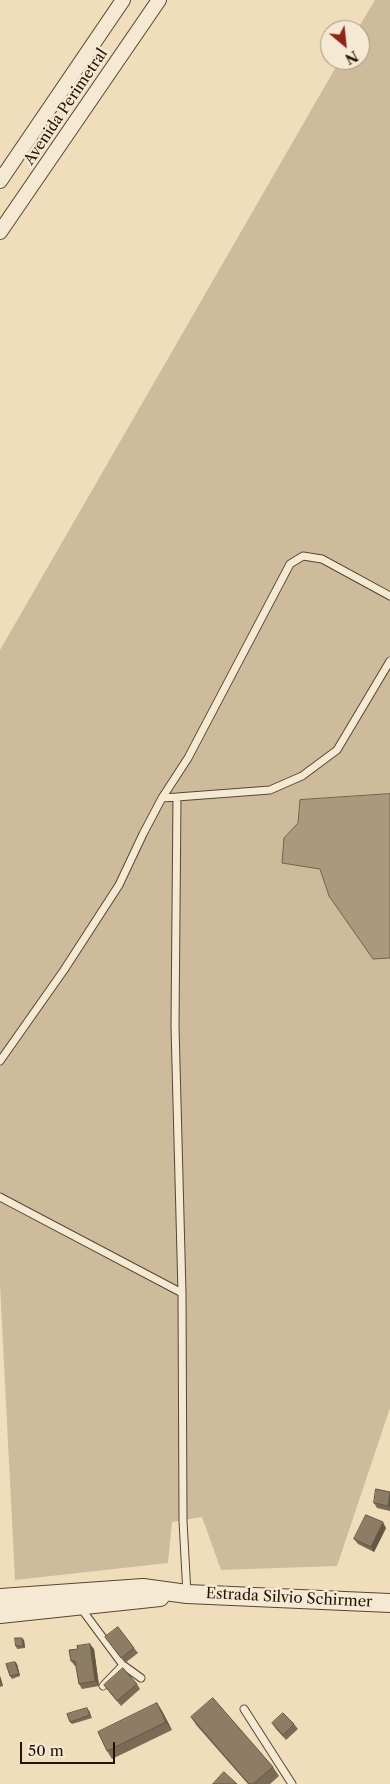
<!DOCTYPE html>
<style>
body{margin:0}
#map{position:relative;width:390px;height:1784px;overflow:hidden;background:#f0ddbb;font-family:"Libre Caslon Text",serif}
canvas{display:block}
.north{position:absolute;left:320px;top:20px;width:50px;height:50px;box-sizing:border-box;background:#f5e9d3;border:1px solid #a29381;border-radius:50%;rotate:152deg;font-size:14px;font-weight:700;line-height:20px;text-align:center;color:#251306}
.north::after{content:'';display:block;margin:auto;width:18px;height:22px;background:#8f2418;clip-path:polygon(50% 0,100% 100%,50% 72%,0 100%)}
.scale{position:absolute;left:20px;top:1742px;width:95px;height:22px;box-sizing:border-box;border:2px solid #251306;border-top:0;padding-left:6px;font-size:15px;line-height:18px;white-space:nowrap;color:#251306;-webkit-text-stroke:4px #f5e9d3;paint-order:stroke}
</style>
<div id="map">
<canvas width="390" height="1784"></canvas>
<div class="north">N</div>
<div class="scale">50 m</div>
</div>
<script>
const context = document.querySelector('canvas').getContext('2d');
context.lineJoin = 'round';
function fillPath(path, color) { context.fillStyle = color; context.fill(path, 'evenodd'); }
function trace(path, color, width, dash) { context.strokeStyle = color; context.lineWidth = width; context.lineCap = dash ? 'butt' : 'round'; context.setLineDash(dash || []); context.stroke(path); }
function drawText(font, color, halo, rows, align = 'center') {
  context.font = font + ' "Libre Caslon Text",serif'; context.lineWidth = 5; context.setLineDash([]); context.textBaseline = 'middle'; context.strokeStyle = halo; context.fillStyle = color; for (const [text, x, y, turn = 0] of rows) {
    context.save(); context.translate(x, y); context.rotate((+turn || 0) * Math.PI / 180); context.textAlign = isNaN(turn) ? turn : align; if (halo) context.strokeText(text, 0, 0); context.fillText(text, 0, 0); context.restore();
  }
}
fillPath(new Path2D(`
 M375 0H390V1408L337 1566 221 1570 202 1517 172 1522 168 1563 15 1580 0 1285V650L340 60H360V30H357Z`), '#cdbb9c');
const water = new Path2D(`
 M390 794V958L373 959 329 896 320 869 282 863 284 838 298 823 300 800Z`);
fillPath(water, '#ab987d');
trace(water, '#75634d', 1);
const service = new Path2D(`
 M177 797 270 790 302 776 337 750 390 661
 M162 798 177 797 175 1026 182 1293 183 1521 187 1594
 M0 1061 64 970 119 885 143 834 162 798 188 758 290 564 303 556 322 559 390 596
 M0 1197 182 1293
 M80 1607 123 1665 141 1678
 M103 1686 123 1665
 M244 1709 292 1784`);
const minor = new Path2D(`
 M0 181 123 0
 M0 232 159 0`);
const tertiary = new Path2D(`
 M0 1598 143 1588 187 1594 390 1603
 M0 1614 160 1597`);
trace(service, '#584633', 9);
trace(minor, '#584633', 16);
trace(tertiary, '#584633', 20);
trace(service, '#f5e9d3', 7);
trace(minor, '#f5e9d3', 14);
trace(tertiary, '#f5e9d3', 18);
fillPath(new Path2D(`
 M390 1494V1511L377 1508 374 1503Z
 M386 1528 374 1552 358 1544 354 1539Z
 M24 1640 25 1648 17 1649 16 1646Z
 M109 1642 134 1648 138 1653 125 1663Z
 M94 1649 99 1686 82 1689 79 1684 76 1666H75L71 1661Z
 M15 1662 17 1664 20 1676 12 1679 10 1676Z
 M0 1676 3 1686 0 1687Z
 M137 1684 140 1689 121 1706 104 1685Z
 M157 1703 162 1711 172 1730 112 1759 107 1751Z
 M89 1710 92 1718 72 1724 70 1722Z
 M191 1717 273 1767 279 1776 270 1784H248L197 1726Z
 M272 1723 294 1724 298 1729 286 1740 276 1729Z`), '#7b6b56');
fillPath(new Path2D(`
 M390 1494V1508L388 1506Z
 M383 1522 386 1528 374 1552 371 1547Z
 M22 1638 24 1640 25 1648 23 1646Z
 M90 1644 94 1649 99 1686 95 1681Z
 M15 1662 17 1664 20 1676 19 1674Z
 M0 1676 3 1686 0 1682Z
 M157 1703 162 1711 172 1730 166 1722Z`), '#645746');
const building = new Path2D(`
 M376 1489 390 1492 388 1506 374 1503Z
 M366 1515 383 1522 371 1547 354 1539Z
 M118 1627 134 1648 121 1658 105 1637Z
 M15 1638H22L23 1646H16Z
 M90 1644 95 1681 79 1684 75 1661H71L69 1650 78 1649 77 1646Z
 M15 1662 19 1674 10 1676 6 1664Z
 M123 1668 137 1684 117 1701 104 1685Z
 M213 1698 273 1767 253 1784H249L191 1717Z
 M157 1703 166 1722 107 1751 98 1732Z
 M87 1708 90 1715 70 1722 67 1714Z
 M283 1713 294 1724 283 1735 272 1723Z
 M224 1772 237 1784H213Z`);
fillPath(building, '#8f7c64');
trace(building, '#645746', 1);
drawText('15px', '#251306', '#f5e9d3', [
 ["Avenida Perimetral",66,107,-56],
 ["Estrada Silvio Schirmer",289,1598,3]
]);
</script>
